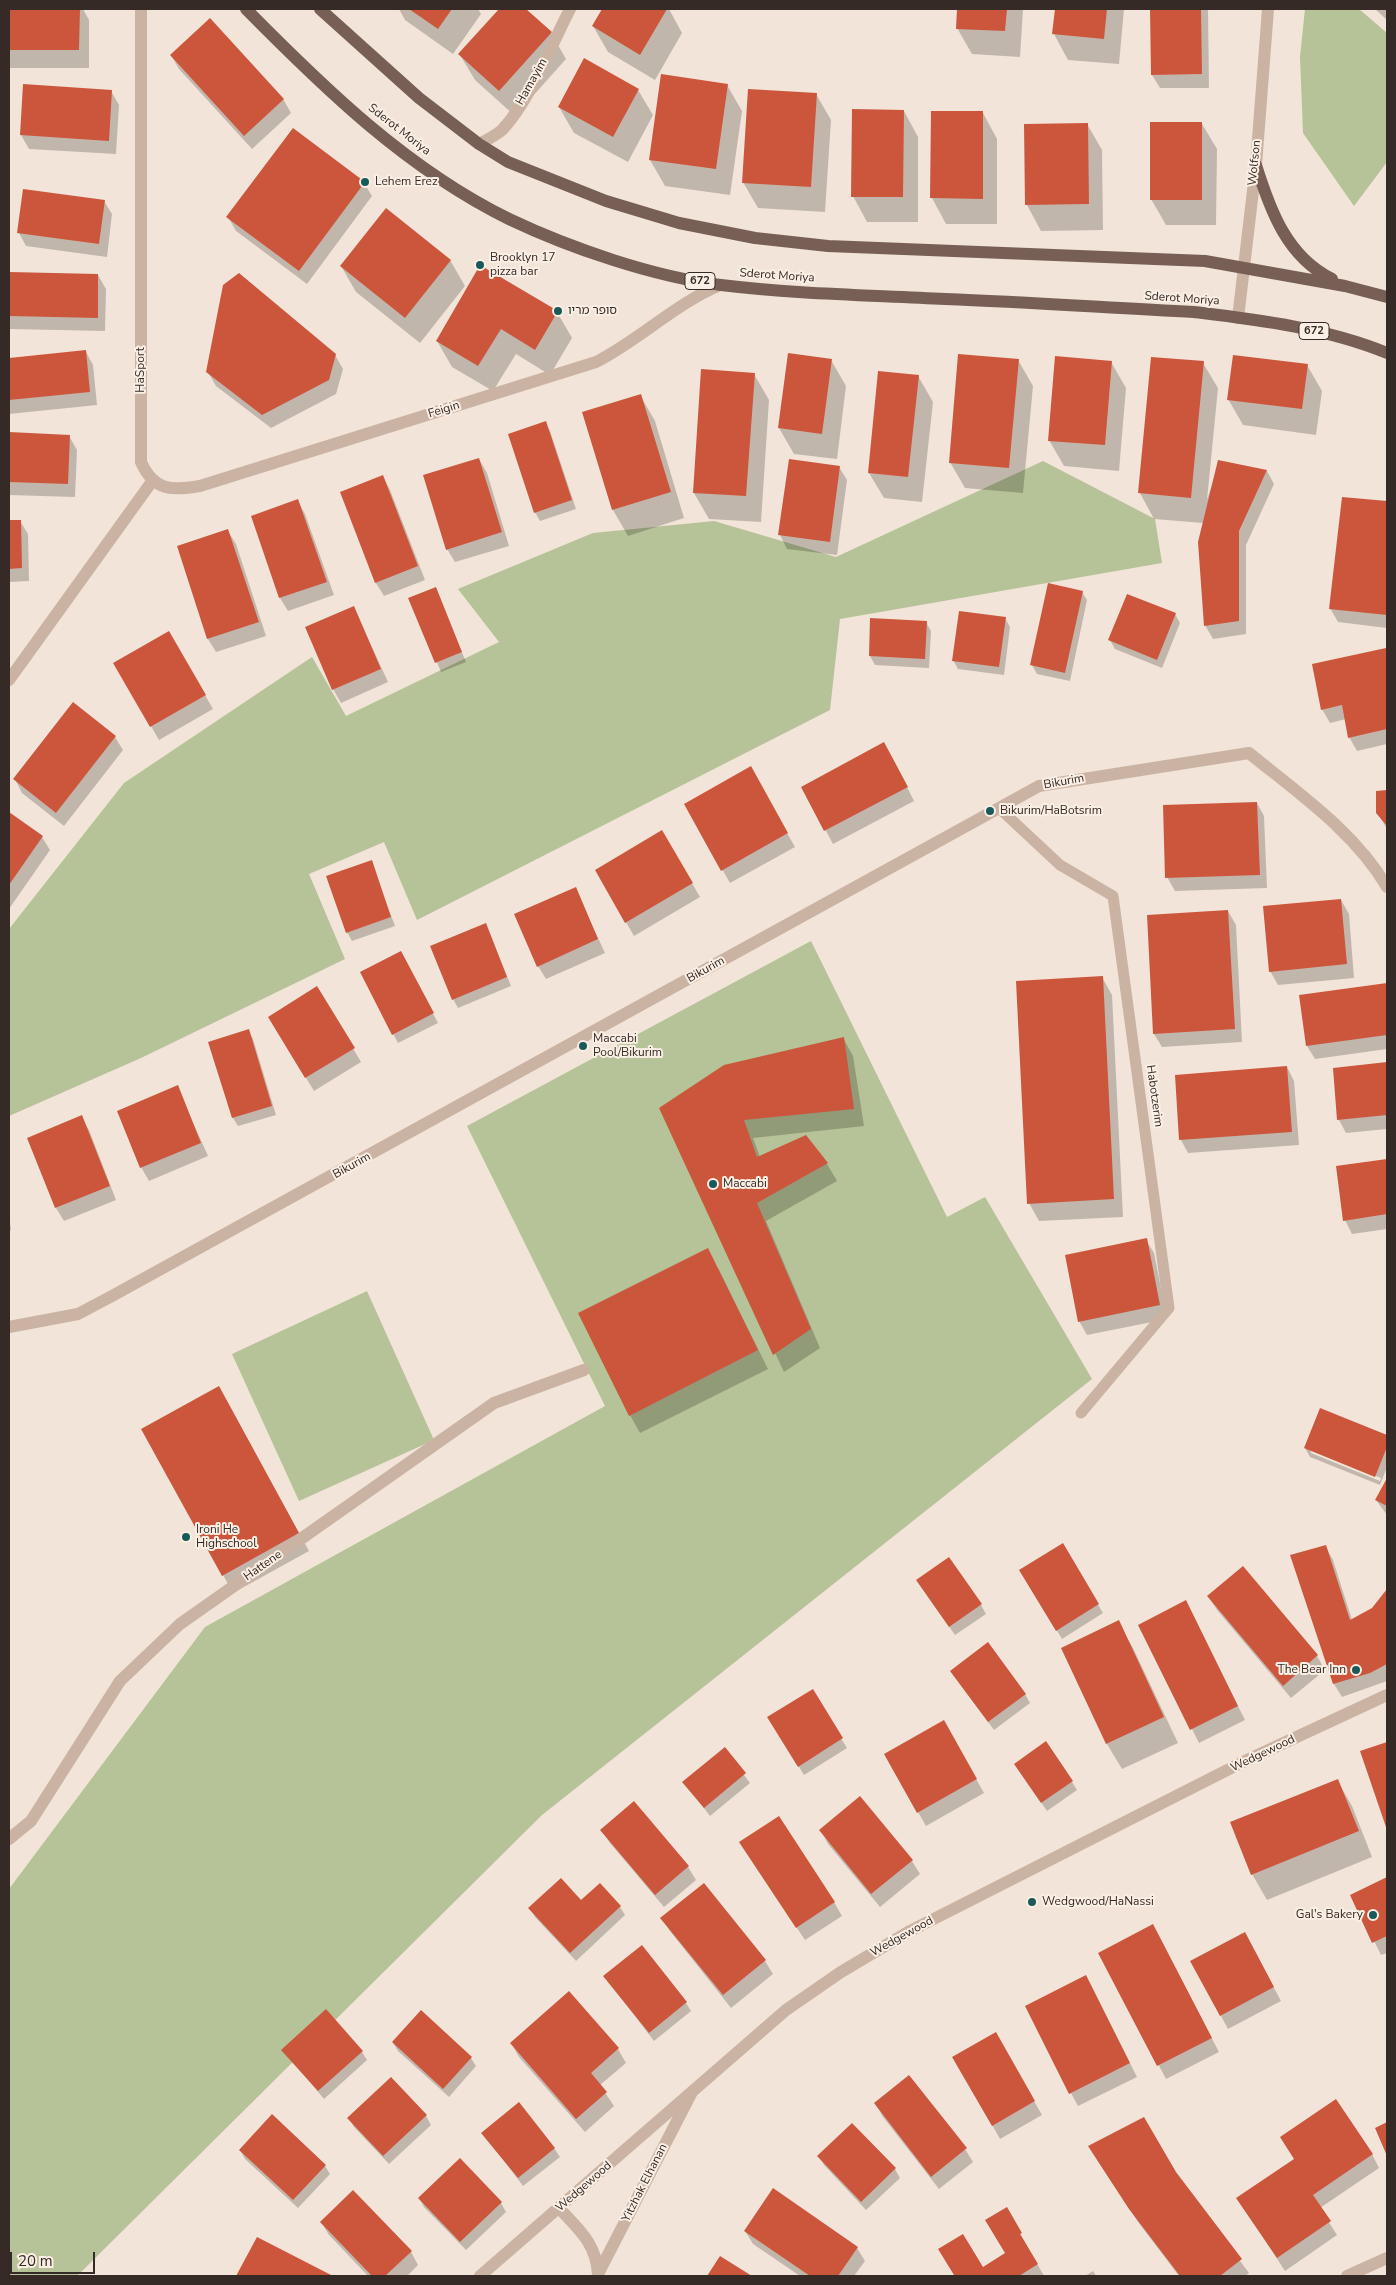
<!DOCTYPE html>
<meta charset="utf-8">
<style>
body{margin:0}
#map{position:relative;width:1396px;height:2285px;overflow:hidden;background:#f2e4d8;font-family:"Nunito Sans",sans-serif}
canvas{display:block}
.frame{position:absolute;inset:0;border:10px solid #362a26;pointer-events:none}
.scale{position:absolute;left:10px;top:2252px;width:85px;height:22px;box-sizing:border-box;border:2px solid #362a26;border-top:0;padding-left:6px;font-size:15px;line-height:18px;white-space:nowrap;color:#362a26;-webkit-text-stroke:4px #faefe4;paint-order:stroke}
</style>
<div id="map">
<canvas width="1396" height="2285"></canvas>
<div class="frame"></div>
<div class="scale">20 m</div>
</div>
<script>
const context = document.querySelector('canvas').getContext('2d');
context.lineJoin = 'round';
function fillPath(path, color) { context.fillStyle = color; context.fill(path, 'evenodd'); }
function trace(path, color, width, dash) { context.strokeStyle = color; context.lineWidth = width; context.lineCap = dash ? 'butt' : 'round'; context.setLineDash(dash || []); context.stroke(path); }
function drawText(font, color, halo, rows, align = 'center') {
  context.font = font + ' "Nunito Sans","Noto Sans Hebrew",sans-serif'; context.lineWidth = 4; context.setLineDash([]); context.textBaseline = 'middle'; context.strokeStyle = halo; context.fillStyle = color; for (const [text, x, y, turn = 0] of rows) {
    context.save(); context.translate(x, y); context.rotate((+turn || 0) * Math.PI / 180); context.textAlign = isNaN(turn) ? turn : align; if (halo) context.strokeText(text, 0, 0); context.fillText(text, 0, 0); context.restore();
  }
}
fillPath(new Path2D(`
 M1305 9H1359L1387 33V162L1354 206 1303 133 1300 57Z
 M1043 461 1155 519 1162 563 840 619 830 710 417 920 384 842 309 874 345 959 141 1058 9 1116V929L124 783 312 657 346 716 499 642 458 589 593 533 714 521 836 557Z
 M811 941 947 1217 985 1197 1092 1379 542 1815 77 2276H9V1889L205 1627 605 1406 467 1126Z
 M367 1291 434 1440 299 1501 232 1354Z`), '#b6c297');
fillPath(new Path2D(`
 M9 9H83L89 20V68H9Z
 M399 9H478L481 14 453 54 405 20Z
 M501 9H524L551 33 566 59 515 116 475 80 460 55Z
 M603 9H669L682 33 655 80 608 52 593 26Z
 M958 9H1023L1020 57 972 54 957 28Z
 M1056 9H1124L1119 64 1068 60 1054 34Z
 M1152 9H1208L1209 88H1160L1152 75Z
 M1375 9H1387V20Z
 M171 55 283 99 291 113 252 149 179 69Z
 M727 85 742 111 730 195 665 186 650 160Z
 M638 90 653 115 628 162 574 133 559 107Z
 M111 91 119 105 116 154 29 149 21 135Z
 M816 94 831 120 825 212 758 208 743 182Z
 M904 111 918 137V222H867L853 196Z
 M932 113H983L997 139V224H946L932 198Z
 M1087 124 1102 150 1103 230 1041 231 1027 205Z
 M1202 124 1217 149 1216 225H1166L1151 199Z
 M364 183 372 196 307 284 236 231 228 217Z
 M104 201 112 214 107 257 26 246 19 233Z
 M450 260 465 286 420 343 356 292 341 266Z
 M9 274 98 275 106 289 105 331 9 329Z
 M557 312 572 338 550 375 516 354 493 391 452 367 437 341Z
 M86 352 93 365 97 405 9 414V359Z
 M335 355 343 369 336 394 271 428 216 386 208 372Z
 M1153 358 1203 363 1218 388 1207 500 1219 462 1267 471 1274 484 1246 545V634L1213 639 1205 625 1203 523 1154 519 1140 493Z
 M831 360 846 386 837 459 794 454 779 428Z
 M1018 360 1033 386 1023 493 965 488 950 462Z
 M1111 362 1126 388 1119 471 1064 466 1049 440Z
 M1307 365 1322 391 1316 435 1243 425 1228 399Z
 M754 374 769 400 761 522 709 519 694 493Z
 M918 376 933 402 922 502 884 498 869 473Z
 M640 395 655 421 684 518 628 536 613 510 584 412Z
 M545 423 550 431 576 509 540 521 535 512Z
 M9 434 69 436 77 450 75 497 9 495Z
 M479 459 487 473 509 546 455 562 447 549Z
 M839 467 847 480 837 555 787 549 780 535Z
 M383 477 390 490 425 580 384 596 376 583 341 493Z
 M1343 498 1387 503V628L1338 622 1330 608Z
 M298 501 305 514 334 595 288 611 280 598 253 517Z
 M9 521H20L28 534 29 581 9 582Z
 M228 531 236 544 266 636 216 652 208 639 178 547Z
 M435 589 466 662 441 672 410 599Z
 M1082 592 1087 600 1070 681 1037 674 1032 665Z
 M354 608 388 682 341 703 333 689Z
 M1175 614 1180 623 1162 668 1115 649 1110 640Z
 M1005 618 1010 627 1004 675 958 669 953 660Z
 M926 622 931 631 929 668 875 665 870 656Z
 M169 632 213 709 159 740 115 664Z
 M1385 649 1387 744 1357 751 1349 737 1346 719 1330 723 1322 709Z
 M115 737 123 750 64 826 22 793 15 779Z
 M892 757 914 801 833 844 803 788Z
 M750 768 795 847 730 883 685 804Z
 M1387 791V829L1377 812V792Z
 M1257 803 1264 816 1267 888 1175 891 1167 877Z
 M9 813 42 837 50 850 9 909Z
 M662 832 700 897 634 936 596 870Z
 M371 862 395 926 352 941 347 932Z
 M575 888 605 953 546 979 538 966Z
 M1341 900 1349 914 1354 978 1278 985 1270 971Z
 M1228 911 1236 925 1242 1042 1162 1047 1154 1034Z
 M490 934 511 986 458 1008 453 999Z
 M404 959 438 1023 398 1043 362 973Z
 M1102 977 1112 995 1123 1217 1039 1221 1029 1203Z
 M1387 984V1049L1315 1059 1307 1046 1301 996Z
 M317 988 361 1062 314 1091 277 1030Z
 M248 1030 253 1039 276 1115 238 1126 233 1118 210 1043Z
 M843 1038 853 1056 864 1126 753 1138 760 1157 805 1137 827 1164 837 1181 766 1221 820 1348 784 1372 661 1109Z
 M1387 1064V1129L1346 1133 1339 1120 1334 1069Z
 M1287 1067 1294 1081 1299 1145 1188 1153 1181 1140Z
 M177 1087 208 1156 149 1181 141 1167Z
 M81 1117 89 1130 116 1200 64 1221 56 1208 29 1138Z
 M1387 1160V1229L1352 1234 1345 1220 1337 1168Z
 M9 1216 11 1230H9Z
 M1146 1240 1154 1253 1167 1319 1087 1335 1079 1321Z
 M718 1268 768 1369 640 1433 630 1415Z
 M229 1405 309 1551 233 1593 223 1575Z
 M1321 1409 1387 1436V1467L1380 1485 1310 1457 1305 1448ZM1311 1450 1381 1478 1380 1481 1311 1453Z
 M1387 1480V1515L1376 1500Z
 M1062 1545 1103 1613 1062 1639 1021 1571Z
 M1326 1547 1333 1560 1352 1620 1373 1609 1387 1591V1681L1342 1697 1334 1684Z
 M1243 1568 1317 1656 1325 1670 1291 1698 1217 1610 1209 1597Z
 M923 1589 981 1605 986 1614 955 1635Z
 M1186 1602 1245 1720 1199 1743 1140 1625Z
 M1118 1622 1133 1648 1178 1743 1122 1769 1107 1744 1063 1649Z
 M957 1680 1025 1694 1030 1703 994 1730Z
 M812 1691 847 1748 804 1775 774 1726Z
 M943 1721 984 1793 926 1826 885 1754Z
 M1387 1743V1827L1362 1752Z
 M724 1748 750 1783 710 1816 684 1782Z
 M1021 1773 1072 1782 1077 1790 1047 1811Z
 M1337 1780 1352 1806 1372 1857 1267 1900 1252 1874Z
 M860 1798 912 1861 920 1874 880 1907 828 1844 821 1830Z
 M602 1830 688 1867 696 1880 664 1907 610 1843Z
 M749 1856 834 1902 842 1916 805 1940Z
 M1387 1879V1953L1381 1955 1352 1896Z
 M704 1884 765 1961 773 1974 731 2008 670 1931 662 1918Z
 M581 1901 620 1907 625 1915 576 1961 535 1917 530 1908Z
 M1160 1939 1219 2052 1166 2079 1100 1953Z
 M1252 1947 1281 2001 1228 2029 1221 2016Z
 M605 1977 686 2003 691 2011 654 2041Z
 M1093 1990 1137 2077 1078 2106 1071 2093Z
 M569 1993 618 2049 626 2063 600 2085 614 2106 585 2132 519 2057 511 2043Z
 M995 2033 1042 2115 1000 2139 954 2057Z
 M393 2043 471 2058 476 2066 449 2097 398 2051Z
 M283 2050 362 2052 367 2060 324 2099Z
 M875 2103 965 2149 973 2162 939 2189 883 2117Z
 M426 2116 431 2125 389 2164 354 2127 349 2118Z
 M483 2133 554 2148 560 2157 523 2186Z
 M240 2150 325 2166 330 2174 298 2208 245 2159Z
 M1372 2154 1379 2168 1320 2208 1337 2235 1285 2271 1238 2199Z
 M819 2156 895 2169 900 2178 866 2210 824 2165Z
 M460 2160 501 2203 506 2212 466 2250 424 2207 419 2198Z
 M1097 2160 1175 2173 1249 2273 1245 2276H1179L1138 2222Z
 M1006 2208 1044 2276H956L940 2250 983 2269 1006 2254Z
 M321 2222 411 2252 418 2265 407 2276H368L329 2235Z
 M745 2231 857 2248 865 2261 854 2276H800L753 2244Z
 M257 2239 330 2276H238Z
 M1093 2271 1096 2276H1085Z`), '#0003');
fillPath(new Path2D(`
 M9 9H80L79 50H9Z
 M409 9H452L438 29Z
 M499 9H526L552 32 499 91 458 54Z
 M602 9H667L640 55 592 26Z
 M957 9H1007L1005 31 956 29Z
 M1055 9H1107L1104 39 1052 34Z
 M1150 9H1201L1202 74 1151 75Z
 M210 18 284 99 244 136 170 55Z
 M584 58 639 89 613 137 558 107Z
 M661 74 728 84 716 169 649 160Z
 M23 84 112 90 109 141 20 135Z
 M748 89 817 93 811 187 742 183Z
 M852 109 904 110 903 197H851Z
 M931 111H983V199L930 198Z
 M1150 122H1202V200H1150Z
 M1088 123 1089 204 1025 205 1024 124Z
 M293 128 365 182 299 271 226 217Z
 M23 189 105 200 99 244 17 233Z
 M386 208 451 260 405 318 340 266Z
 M480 265 558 311 535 350 501 329 478 366 436 341Z
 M9 272 98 274V318L9 316Z
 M239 273 336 354 329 380 262 415 206 372 223 285Z
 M86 350 90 392 9 400V358Z
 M788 353 832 359 822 434 778 428Z
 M958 354 1019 359 1009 468 949 463Z
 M1233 355 1308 364 1302 409 1227 400Z
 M1055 356 1112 361 1105 445 1048 441Z
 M1151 357 1204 361 1191 498 1138 493Z
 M701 369 755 373 746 496 693 493Z
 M878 371 919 375 908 477 868 473Z
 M641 394 671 492 612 510 582 412Z
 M546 421 572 500 534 513 508 434Z
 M9 432 70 435 68 484 9 482Z
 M479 458 502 532 446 550 423 475Z
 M789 459 840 466 830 542 778 535Z
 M1218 460 1267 470 1239 531V621L1204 626 1198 542Z
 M383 475 418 566 375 583 340 492Z
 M1342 497 1387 501V615L1329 609Z
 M298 499 327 582 279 598 251 516Z
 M9 520H21L22 568 9 569Z
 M228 529 259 622 207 639 177 546Z
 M1048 583 1083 591 1065 673 1030 665Z
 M436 587 462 652 435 663 408 598Z
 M1127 594 1176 613 1157 660 1108 640Z
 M354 606 381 669 332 690 305 627Z
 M959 611 1006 617 999 667 952 661Z
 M870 618 927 621 925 659 869 656Z
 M169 631 206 695 150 727 113 663Z
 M1386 648 1387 729 1348 738 1342 705 1321 710 1312 664Z
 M73 702 116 736 56 813 13 779Z
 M884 742 908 787 824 831 801 787Z
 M751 766 788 833 721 871 684 804Z
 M1387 790V826L1376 813V791Z
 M1257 802 1260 875 1165 878 1163 805Z
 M9 812 43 836 9 885Z
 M662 830 693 883 625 923 595 870Z
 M372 860 391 917 346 933 326 876Z
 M576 887 598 939 537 967 514 914Z
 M1341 899 1347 964 1269 972 1263 906Z
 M1228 910 1235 1029 1153 1034 1147 915Z
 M486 923 507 977 452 1000 430 946Z
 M401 951 434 1013 392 1035 360 972Z
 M1103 976 1114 1199 1027 1204 1016 981Z
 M1387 983V1035L1306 1046 1299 995Z
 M317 986 355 1048 305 1078 268 1017Z
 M249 1029 272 1106 232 1118 208 1042Z
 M844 1037 854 1109 744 1120 757 1157 806 1135 828 1163 757 1203 811 1329 773 1355 659 1108 724 1065Z
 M1387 1062V1115L1337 1120 1333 1068Z
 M1287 1066 1292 1132 1179 1140 1175 1075Z
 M178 1085 201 1143 140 1168 117 1111Z
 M82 1115 110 1186 55 1208 27 1138Z
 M1387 1159V1214L1343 1221 1336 1166Z
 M1147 1238 1160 1305 1078 1322 1065 1255Z
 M708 1248 758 1350 629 1416 578 1313Z
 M219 1386 299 1533 222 1576 141 1429Z
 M1320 1408 1387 1435V1447L1375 1477 1304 1448Z
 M1387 1478V1506L1375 1500Z
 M1063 1543 1099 1604 1056 1631 1019 1570Z
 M1326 1545 1350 1620 1372 1608 1387 1589V1664L1370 1673 1333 1684 1290 1555Z
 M949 1557 982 1604 949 1627 916 1580Z
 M1243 1566 1318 1655 1283 1686 1207 1596Z
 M1186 1600 1238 1706 1190 1730 1138 1625Z
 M1119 1620 1164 1717 1106 1744 1061 1648Z
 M988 1642 1026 1694 988 1722 950 1671Z
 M813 1689 843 1738 798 1767 767 1717Z
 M944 1720 977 1779 917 1813 884 1754Z
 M1046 1741 1073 1781 1041 1803 1014 1764Z
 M1387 1742V1830L1360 1751Z
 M725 1747 746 1773 704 1808 682 1782Z
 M1338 1779 1359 1831 1251 1875 1230 1822Z
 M860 1796 913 1860 871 1894 819 1830Z
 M634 1801 689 1866 655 1895 600 1830Z
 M779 1816 835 1902 796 1928 739 1842Z
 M1387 1877V1936L1372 1943 1350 1895Z
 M561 1878 581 1900 600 1883 621 1906 570 1953 528 1908Z
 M704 1883 766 1960 723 1995 660 1918Z
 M1153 1924 1212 2038 1157 2066 1098 1953Z
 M1245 1932 1274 1987 1220 2016 1190 1961Z
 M642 1945 687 2002 649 2033 603 1976Z
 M1086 1975 1130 2063 1069 2094 1025 2006Z
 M569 1991 619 2048 591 2073 607 2092 576 2119 510 2043Z
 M326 2009 363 2051 318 2091 281 2050Z
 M421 2010 472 2057 443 2089 392 2042Z
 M996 2032 1035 2101 992 2126 952 2057Z
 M909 2075 967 2148 931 2177 874 2103Z
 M391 2077 427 2115 383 2156 347 2118Z
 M1336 2099 1373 2154 1313 2195 1331 2221 1277 2258 1236 2198 1294 2159 1280 2137Z
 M519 2102 555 2148 518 2178 481 2133Z
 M272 2114 326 2165 293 2200 239 2150Z
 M1144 2117 1176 2172 1242 2259 1220 2276H1180L1129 2209 1088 2146Z
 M1387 2122V2156L1375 2128Z
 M852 2123 896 2168 861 2202 817 2156Z
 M460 2158 502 2202 460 2242 418 2198Z
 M773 2188 858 2247 838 2276H810L744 2231Z
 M353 2190 412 2251 385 2276H372L320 2222Z
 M1007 2207 1022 2233 1020 2234 1038 2264 1019 2276 954 2275 938 2249 963 2234 983 2267 1005 2253 985 2220Z
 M257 2237 333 2276H236Z
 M720 2256 752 2276H707Z`), '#cc563c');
trace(new Path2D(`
 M999 808 1060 865 1113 896 1169 1308 1081 1413`), '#cbb3a3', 11);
trace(new Path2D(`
 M141 9V462C154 491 172 491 200 486L596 362C639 340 675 304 720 285
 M479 144C487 140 495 136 502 130 529 102 552 44 570 9
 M9 680 153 480
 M9 1327 78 1314 112 1296 1039 786 1249 753C1298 793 1355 832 1387 887
 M9 1839 31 1821 120 1681 180 1624 494 1403 584 1370
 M559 2208C579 2230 596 2243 598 2274
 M598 2274 692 2092
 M1347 2276 1387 2258`), '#cbb3a3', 12);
trace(new Path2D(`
 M1238 318 1256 165 1268 9
 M480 2276 786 2010 841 1972 910 1931 1245 1761 1387 1695`), '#cbb3a3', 12);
trace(new Path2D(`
 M246 9C324 88 407 169 509 219 570 248 654 277 721 285 795 294 870 295 945 299 1028 302 1111 308 1194 312 1259 320 1326 328 1387 353
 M320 9 419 98 479 144 508 162 606 201 679 223 755 238 828 246 1205 261 1345 286 1387 297
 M1256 165C1270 210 1287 257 1332 279`), '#785f56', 12);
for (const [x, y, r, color] of [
 [365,182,5,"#195959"],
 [480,265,5,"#195959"],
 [558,311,5,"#195959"],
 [990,811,5,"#195959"],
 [583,1046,5,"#195959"],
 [713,1184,5,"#195959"],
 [186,1537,5,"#195959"],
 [1356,1670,5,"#195959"],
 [1032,1902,5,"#195959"],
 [1373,1915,5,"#195959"]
]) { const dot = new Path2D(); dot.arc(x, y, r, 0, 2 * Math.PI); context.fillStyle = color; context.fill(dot); trace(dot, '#faefe4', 2); }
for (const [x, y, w] of [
 [700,281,30],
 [1314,331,30]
]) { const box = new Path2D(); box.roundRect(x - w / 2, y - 8.5, w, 17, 4); context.fillStyle = '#faefe4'; context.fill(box); trace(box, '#362a26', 1); }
drawText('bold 11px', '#362a26', null, [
 ["672",700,281],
 ["672",1314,331]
]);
drawText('12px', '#362a26', '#faefe4', [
 ["Hamayim",532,82,-61],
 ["Sderot Moriya",399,130,38],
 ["Wolfson",1255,163,-84],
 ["Sderot Moriya",777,276,4],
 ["Sderot Moriya",1182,299,4],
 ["HaSport",141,370,-90],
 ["Feigin",444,410,-17],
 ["Bikurim",1064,782,-10],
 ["Bikurim",706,970,-29],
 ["Habotzerim",1154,1096,82],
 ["Bikurim",352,1166,-29],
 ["Hattene",263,1566,-35],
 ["Wedgewood",1263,1754,-26],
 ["Wedgewood",902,1937,-29],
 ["Yitzhak Elhanan",645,2183,-63],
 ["Wedgewood",584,2187,-41]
]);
drawText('12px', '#362a26', '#faefe4', [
 ["Lehem Erez",375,182],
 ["Brooklyn 17",490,258],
 ["pizza bar",490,272],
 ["סופר מריו",568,311],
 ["Bikurim/HaBotsrim",1000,811],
 ["Maccabi",593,1039],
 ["Pool/Bikurim",593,1053],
 ["Maccabi",723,1184],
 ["Ironi He",196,1530],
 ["Highschool",196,1544],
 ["The Bear Inn",1346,1670,"right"],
 ["Wedgwood/HaNassi",1042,1902],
 ["Gal's Bakery",1363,1915,"right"]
], 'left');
</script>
